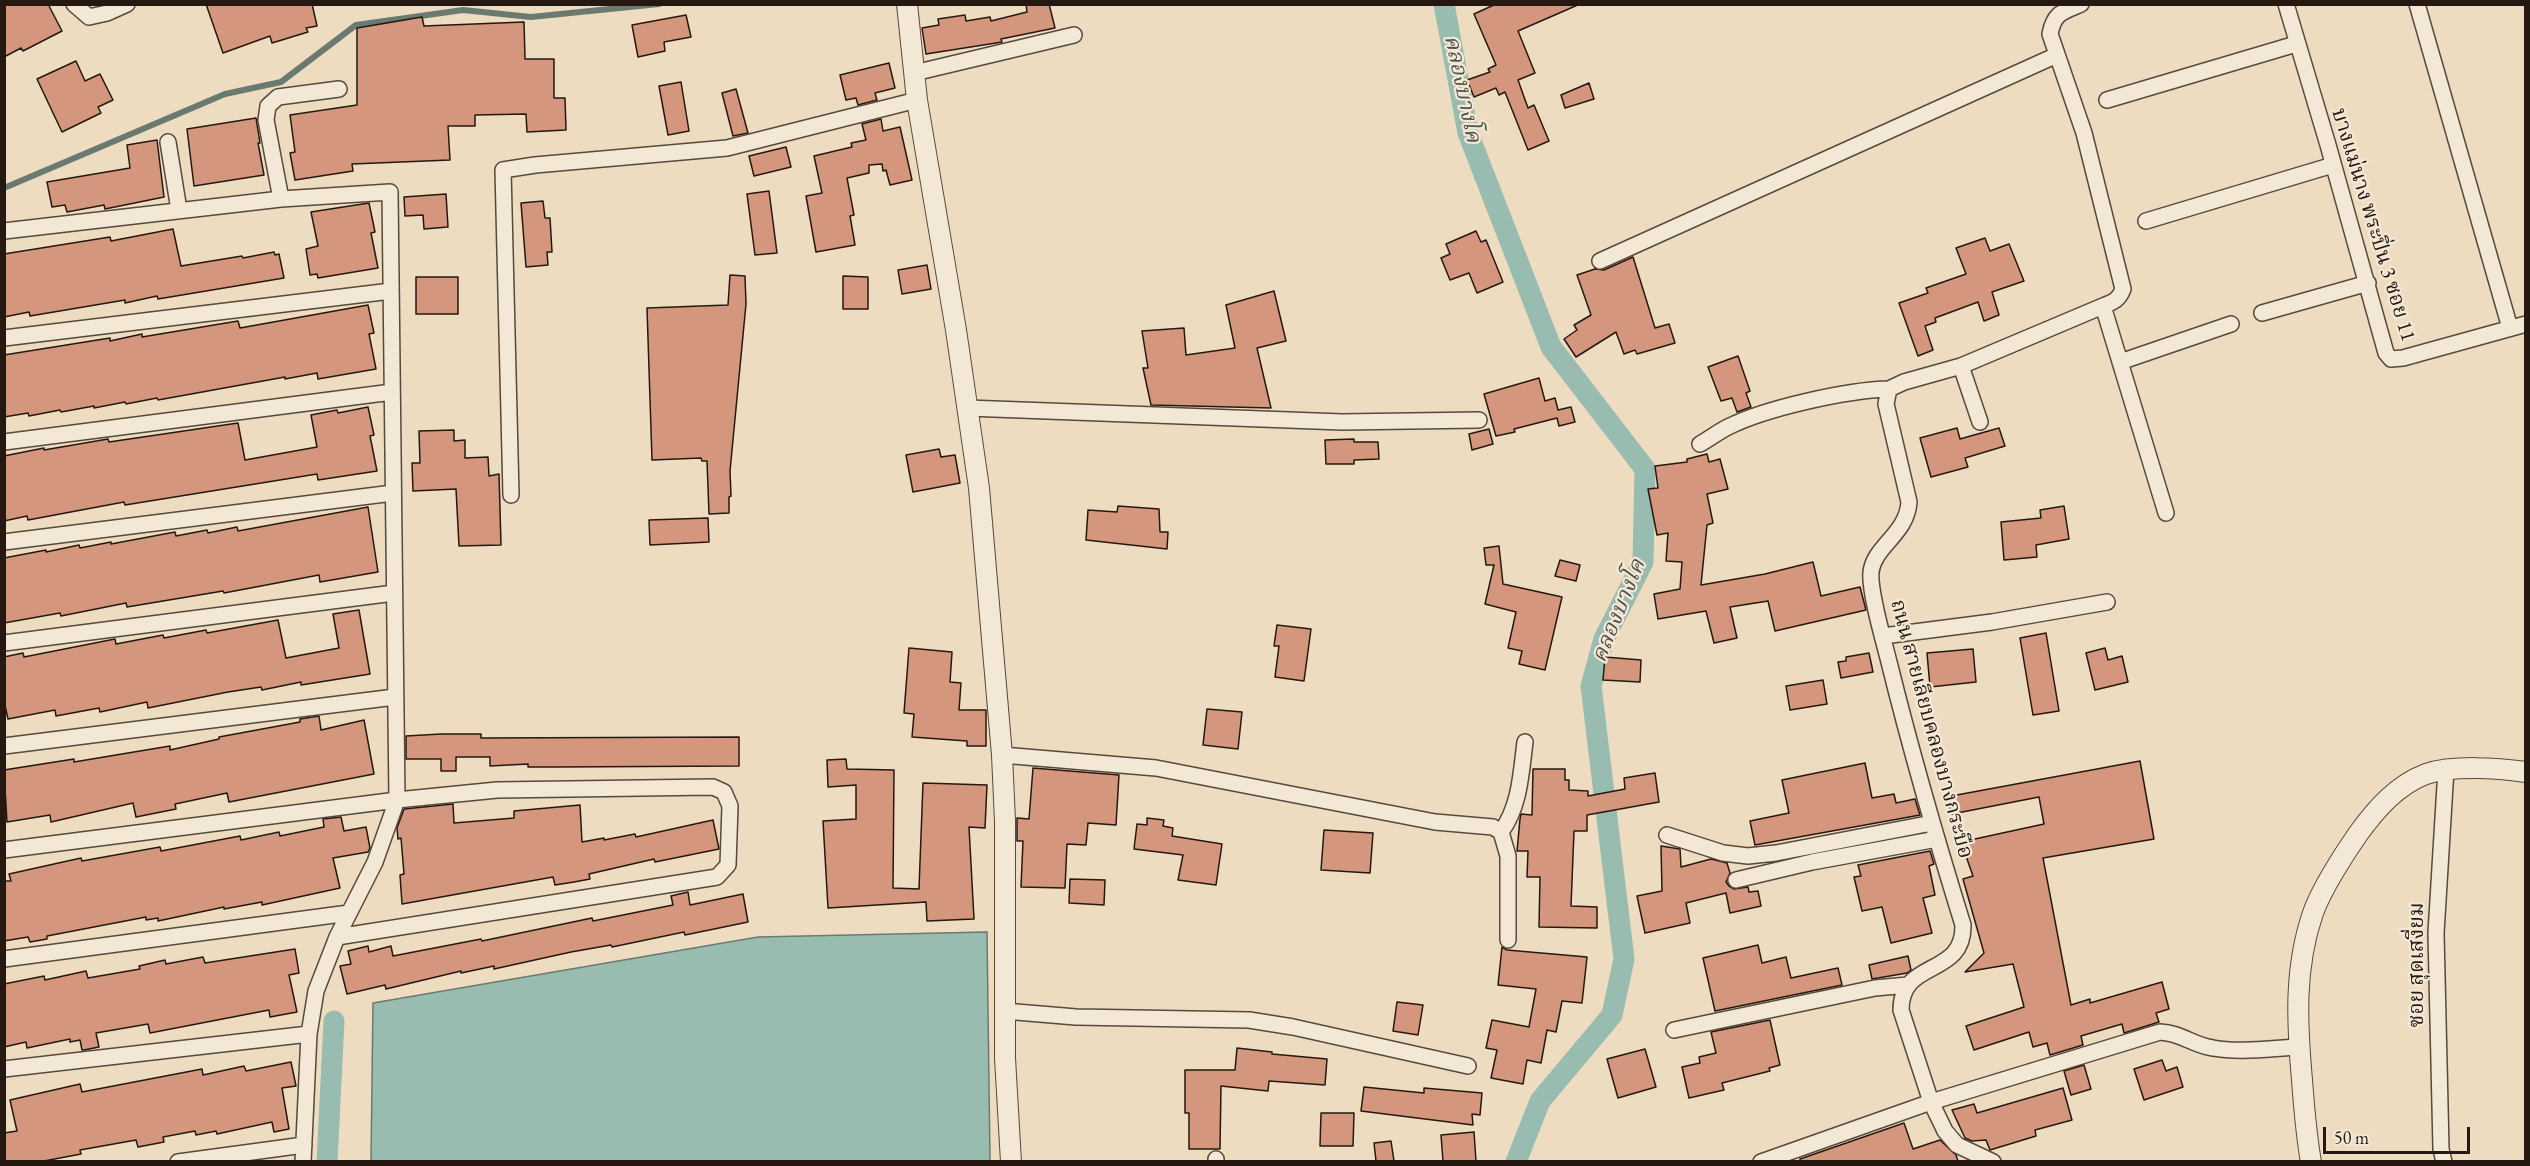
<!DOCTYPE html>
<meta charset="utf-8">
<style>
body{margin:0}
#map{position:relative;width:2530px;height:1166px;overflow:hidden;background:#eddcc0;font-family:"EB Garamond",serif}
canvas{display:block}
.frame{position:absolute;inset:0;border:6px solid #251810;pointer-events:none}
.scale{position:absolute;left:2323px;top:1127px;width:147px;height:27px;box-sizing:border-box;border:3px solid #251810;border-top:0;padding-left:8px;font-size:18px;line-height:21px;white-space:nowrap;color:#251810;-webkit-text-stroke:4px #f3e8d6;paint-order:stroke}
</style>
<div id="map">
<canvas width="2530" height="1166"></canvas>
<div class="frame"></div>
<div class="scale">50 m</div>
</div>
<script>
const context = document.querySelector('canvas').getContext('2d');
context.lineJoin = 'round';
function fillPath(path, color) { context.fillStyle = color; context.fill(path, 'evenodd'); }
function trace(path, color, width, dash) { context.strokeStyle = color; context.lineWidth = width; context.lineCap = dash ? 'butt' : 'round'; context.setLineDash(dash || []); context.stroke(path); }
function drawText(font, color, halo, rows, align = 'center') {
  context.font = font + ' "EB Garamond","Noto Serif Thai",serif'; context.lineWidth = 4.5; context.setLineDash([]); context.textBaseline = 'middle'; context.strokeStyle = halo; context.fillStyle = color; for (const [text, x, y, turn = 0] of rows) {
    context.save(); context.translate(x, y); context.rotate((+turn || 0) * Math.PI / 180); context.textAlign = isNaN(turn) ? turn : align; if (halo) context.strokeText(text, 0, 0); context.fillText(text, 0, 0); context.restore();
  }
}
const water = new Path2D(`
 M987 932 990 1161H371L373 1003 758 937Z`);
fillPath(water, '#99bcb1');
trace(water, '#6b7a71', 1.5);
trace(new Path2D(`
 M4 188 225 94 281 82 356 25 463 10 531 17 659 4`), '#6b7a71', 6);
trace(new Path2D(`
 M1444 4 1468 133 1551 347 1645 469 1643 562 1604 639 1591 686 1624 959 1612 1015 1540 1101 1516 1162
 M327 1162 334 1021`), '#99bcb1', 21);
const building = new Path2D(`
 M4 4H48L62 31 23 51 21 48 4 57Z
 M206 4H312L317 26 306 28 308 32 272 43 270 36 223 53Z
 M1026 4H1049L1055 28 1001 39 1002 42 996 43 926 54 922 28 939 25 938 19 965 15 966 21 990 17 991 21 1027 12Z
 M1496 4H1580L1518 31 1535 73 1518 80 1528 108 1534 105 1549 141 1528 150 1505 92 1499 95 1496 88 1474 97 1467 80 1490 72 1488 69 1496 65 1474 14Z
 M686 15 691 37 664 42 665 51 638 57 632 25Z
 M422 17 424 26 524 22 525 59H554V98H565L566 130 527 132 526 114 475 115V126H448L450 160 352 164 353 171 295 180 290 153 295 152 290 115 357 105V28Z
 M76 61 85 81 100 74 113 100 98 107 101 113 62 132 37 79Z
 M889 63 895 88 875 93 877 100 858 105 856 98 846 100 840 75Z
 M681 82 689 131 668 135 659 86Z
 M1589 83 1594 99 1565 108 1561 95Z
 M736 89 748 133 733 136 722 93Z
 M256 118 260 143H258L264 175 194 186 187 129Z
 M881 119 883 131 900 127 912 180 890 185 886 170 883 171 882 164 869 165V173L847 178 854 215 850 216 855 245 816 252 806 196 822 193 814 156 852 147 851 143 866 140 862 124Z
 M157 140 164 197 105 209 104 205 67 212 65 205 52 207 47 182 130 168 127 145Z
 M786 147 791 167 754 176 749 156Z
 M769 191 777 253 755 255 747 194Z
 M446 194 448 227 424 229 423 215 405 216 404 197Z
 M543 201 545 218H550L552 252H547L548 265 526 267 521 203Z
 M369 203 375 232 371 233 378 268 318 278 317 274 310 275 306 249 318 246 311 212Z
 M173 229 181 266 242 256 243 258 274 252 275 255 279 254 284 278 158 299 157 296 125 303V300L30 316 29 312 4 317V254L110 237 111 241Z
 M1476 231 1481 242 1486 240 1503 282 1477 293 1469 273 1450 280 1441 258 1450 254 1446 244Z
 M1985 238 1990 251 2009 244 2024 281 1992 292 1999 315 1984 321 1978 302 1935 318 1936 322 1925 326 1933 350 1918 356 1899 303 1928 293 1926 288 1966 274 1956 248Z
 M1633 257 1655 328 1669 324 1675 343 1637 354 1635 350 1624 354 1616 332 1576 357 1564 339 1577 330 1574 325 1591 315 1577 275 1595 269 1604 270Z
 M927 265 931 289 902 294 898 270Z
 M730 275 745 276 746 304 730 471 731 496 729 497V513L709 514 707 461H702L701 458 652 460 647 308 728 305Z
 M843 276 868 277V309H843Z
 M416 277H458V314H416Z
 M1274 291 1286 341 1257 348 1271 408 1151 405 1143 368H1148L1142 331 1184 328 1186 355 1235 348 1226 305Z
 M368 305 374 333 369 334 376 369 318 379 317 373 285 379V377L158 400 157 398 126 404 125 402 94 408V406L61 412 60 410 29 416 28 413 4 417V355L110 338V341L142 334V337L238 321 240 328Z
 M1738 356 1750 391 1746 393 1751 407 1737 412 1732 398 1721 401 1708 367Z
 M1539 378 1545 401 1555 398 1558 410 1571 407 1575 422 1559 426 1557 418 1514 429 1515 432 1496 436 1484 394Z
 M368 407 374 435 370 436 377 471 318 480 317 474 125 505 124 502 28 520 27 516 4 521V456L44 448V450L108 439 109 442 238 423 245 460 317 447 311 415 337 410 338 413Z
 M1957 428 1960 439 1999 428 2005 446 1965 458 1968 467 1931 477 1920 438Z
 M1489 429 1493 444 1472 450 1469 434Z
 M454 430V441L465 440V458L488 457 489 476 499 474 501 545 459 546 456 489 413 491 412 463H420L419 431Z
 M1354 439V442H1378L1379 459 1354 460V464H1326L1325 440Z
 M939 449 941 457 955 455 960 483 913 492 906 455Z
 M1707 454 1709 462 1720 459 1728 489 1707 494 1713 523 1707 525 1701 585 1765 574 1813 562 1821 596 1860 587 1866 610 1775 631 1768 601 1730 607 1737 638 1714 643 1706 611 1658 619 1654 594 1680 589 1682 562 1666 561 1668 533 1657 535 1648 489 1658 488 1655 466 1687 462V459Z
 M1118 506 1159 509 1160 532H1168L1167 549 1086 540 1088 510 1117 512Z
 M2064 506 2069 539 2036 545 2037 557 2004 560 2001 522 2041 518 2040 510Z
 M368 507 378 572 320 582 319 575 224 593 223 591 127 607 126 603 61 616 60 613 4 623V558L46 550V552L79 545 80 548 111 542V544L175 532 176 536 207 530 208 533 237 527 238 531Z
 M708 518 709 542 650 545 649 520Z
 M1499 546 1503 584 1562 597 1545 670 1519 664 1522 651 1508 648 1516 612 1485 604 1494 565H1486L1484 548Z
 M1560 560 1580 565 1576 581 1555 576Z
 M359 610 370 674 301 685V682L262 690 261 687 228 692 148 708 147 702 100 712 99 708 56 716 55 710 8 719 4 701V657L23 653 24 657 115 639 116 644 163 635 164 638 206 630 207 633 278 620 286 658 339 648 333 614Z
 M1277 625 1311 629 1304 681 1275 677 1279 646H1274Z
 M2046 633 2059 711 2033 715 2020 638Z
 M909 648 952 652 950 682 961 683 959 710H986V746H967V741L912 737 914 714 904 713Z
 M2105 648 2108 660 2122 656 2128 682 2095 690 2086 653Z
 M1973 649 1976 682 1930 687 1927 653Z
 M1869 653 1873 672 1841 678 1838 662 1846 661V657Z
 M1605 657 1641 660 1640 682 1603 680Z
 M1823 680 1827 704 1790 710 1786 686Z
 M1207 709 1242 712 1238 749 1203 745Z
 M319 716 321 730 364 720 374 774 229 802 227 793 175 804 176 809 136 817 133 803 51 822 50 815 7 822 4 770 74 759V762L170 746V750L219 739V737L300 722V719Z
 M441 734H481V738L739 737V766L555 767H528V764L490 766V757H456V771H441V759H406V736Z
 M846 759 847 769 894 770 893 888 919 889 923 783 987 785 985 828 969 827 974 919 927 921 926 902 828 908 823 821 856 819V785L828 787 827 760Z
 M2140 761 2154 839 2043 858 2071 1005 2090 999V1003L2162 982 2169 1009 2156 1013 2159 1022 2124 1033 2122 1024 2081 1036 2083 1045 2050 1055 2047 1043 2033 1047 2029 1032 1974 1050 1966 1026 2024 1007 2013 964 1965 972 1984 953 1963 879 1973 876 1961 842 2044 824 2039 797 1952 814 1946 797Z
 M1865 763 1872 798 1894 794 1896 803 1915 799 1920 815 1755 845 1750 821 1789 813 1782 780Z
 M1033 768 1119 775 1116 825 1088 823 1086 845 1067 844 1065 888 1021 887 1023 841H1017V818L1029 819Z
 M1533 769H1565V780H1569V790L1588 791V796L1625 789 1624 778 1655 773 1659 802 1587 815V831H1574L1571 906 1597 907V928L1539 927 1540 877H1527L1528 851H1517L1520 819 1521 814 1532 815Z
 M453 804 454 823 514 818V811L580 805 582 842 604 838V840L635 834 636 837 713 820 719 849 655 862 654 859 589 874 590 879 574 882 555 885 553 877 402 904 400 875 404 874 401 838 398 839 397 828 404 809Z
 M341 817 344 831 366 827 370 848 368 852 333 858 340 888 262 905V902L224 909V907L158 921V918L146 920V917L47 936V939L30 942 28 937 4 941V881H11L9 874 81 858 82 861 160 847 161 851 240 836 241 840 279 832 280 836 324 827 323 819Z
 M1147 818 1164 820 1163 826 1173 828 1172 836 1222 844 1216 885 1178 880 1183 855 1134 849 1137 824 1147 825Z
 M1324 830 1373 833 1370 873 1321 870Z
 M1661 846 1680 849 1681 867 1711 859 1727 863 1730 873 1726 882 1729 886 1734 889 1748 887 1749 892 1758 891 1761 906 1730 913 1726 893 1686 903 1690 923 1645 933 1637 896 1662 891Z
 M1930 851 1934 864 1929 866 1935 895 1923 898 1932 933 1891 943 1882 907 1862 911 1854 877 1861 876 1858 865Z
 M1070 879 1105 880 1104 905 1069 903Z
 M688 892 690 905 743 894 748 922 685 935 684 932 612 947 611 945 571 952 494 969V966L461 973V971L386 989 385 985 347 994 340 966 351 964 348 951 368 946 369 952 391 946 393 956 481 939 482 941 592 918 593 921 673 905 671 896Z
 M1758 945 1762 963 1786 957 1791 978 1838 968 1842 985 1715 1011 1703 958Z
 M1502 947 1507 950 1587 957 1582 1003 1562 1001 1556 1032 1547 1030 1541 1063 1527 1060 1523 1084 1491 1078 1497 1050 1486 1048 1492 1020 1529 1027 1536 989 1498 985Z
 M295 949 299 973 289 975 297 1012 270 1017 269 1010 150 1033 148 1024 96 1033 99 1047 84 1050H82L80 1040 70 1042V1039L27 1048 26 1042 4 1047V984L44 976 45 980 86 971 88 978 140 969 139 966 165 960 166 964 203 957 205 963Z
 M1908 956 1911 970 1907 973 1872 979 1869 965Z
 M1397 1002 1423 1005 1418 1035 1393 1031Z
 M1770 1020 1780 1065 1769 1068 1770 1071 1722 1083 1724 1090 1689 1098 1682 1067 1700 1063 1699 1057 1716 1053 1711 1032Z
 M1237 1048 1272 1052V1054L1327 1059 1325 1085 1269 1081 1268 1091 1221 1086 1220 1149H1189V1113H1185V1070H1235Z
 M1645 1049 1656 1087 1618 1098 1607 1059Z
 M2162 1060 2166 1071 2177 1067 2183 1087 2144 1100 2134 1069Z
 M291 1062 296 1086 282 1088 289 1129 274 1132 272 1122 217 1134 216 1131 196 1135 195 1131 163 1137 164 1142 138 1147 136 1140 80 1150 81 1154 44 1161H4V1133L17 1131 10 1100 80 1084 82 1092 202 1069 203 1075 244 1066 246 1071Z
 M2084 1065 2091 1089 2071 1095 2064 1071Z
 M1364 1087 1424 1093V1088L1482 1093 1480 1115 1472 1114 1473 1125 1361 1111Z
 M2063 1088 2072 1120 2035 1130 2036 1136 1990 1150 1986 1140 1972 1141 1965 1138 1952 1110 1974 1104 1977 1113Z
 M1321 1113H1354L1353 1146H1320Z
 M1904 1123 1913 1149 1940 1140 1956 1155 1958 1161H1800V1159Z
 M1474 1132 1476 1161H1443L1441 1135Z
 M1391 1141 1394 1161H1376L1374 1143Z`);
fillPath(building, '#d5967e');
trace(building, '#251810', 1.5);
const minor = new Path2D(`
 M74 4 89 17 107 13 127 4
 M2081 4C2062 12 2054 13 2050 34L2084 133 2123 289C2119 300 2113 302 2103 306L1961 366 1904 382 1889 389 1886 404 1909 502C1907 534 1874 546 1871 572 1869 591 1884 642 1889 662 1911 751 1936 838 1963 925 1964 978 1901 958 1901 1010L1931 1102 2160 1032C2182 1033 2192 1045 2213 1048 2240 1053 2272 1048 2299 1047
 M2286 4 2328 145 2386 353 2391 359 2403 358 2526 324
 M2417 4 2510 328
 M914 73 1074 35
 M2107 100 2296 44
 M168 142 179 210
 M281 199 266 120 268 106 278 97 339 89
 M2146 221 2333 165
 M4 231 281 199 390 192 397 800 375 862 337 937 316 991 309 1034 303 1162
 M1600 261 2057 55
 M2103 306 2166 513
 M2262 313 2368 283
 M4 338 391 291
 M2120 362 2231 324
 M1961 366 1980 422
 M967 408 1342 422 1479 420
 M4 442 392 392
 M1700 444C1709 439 1718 432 1728 427 1766 408 1847 390 1889 389
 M511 495 503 170 535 165 727 148 917 100
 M4 542 393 493
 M1883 636 1992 622 2107 602
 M4 643 394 593
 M4 746 395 697
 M1002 755 1156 768 1435 822 1493 827 1501 832 1508 856V940
 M1501 832C1520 806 1521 773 1525 742
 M1667 835 1723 853 1748 856 1776 853 1932 823
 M4 850 397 800 497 790 713 787 724 792 730 806 728 865 717 877 337 937
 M1736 880 1812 862 1937 839
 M4 959 349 913
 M1004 1011 1076 1017 1249 1020 1293 1027 1468 1066
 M1674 1030 1875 988 1908 985
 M4 1069 309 1034
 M178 1162 304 1145
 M1216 1162V1159
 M1761 1162 1931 1102 1945 1131 1957 1145 1993 1162
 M2444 1162 2441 1149 2436 933 2446 769`);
const tertiary = new Path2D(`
 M907 4 917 100 956 330 979 488 1002 755 1005 821V1058L1011 1162
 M2311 1162C2306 1134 2304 1107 2302 1080 2297 1023 2294 968 2313 913 2321 890 2344 854 2358 834 2376 809 2397 785 2426 774 2453 765 2497 768 2526 772`);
trace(minor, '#57493c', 18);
trace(tertiary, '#57493c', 22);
trace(minor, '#f3e8d6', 15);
trace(tertiary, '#f3e8d6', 20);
drawText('21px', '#251810', '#f3e8d6', [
 ["บางแม่นาง พระปิ่น 3 ซอย 11",2373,225,73],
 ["ถนน สายเลียบคลองบางกระบือ",1931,729,75],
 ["ซอย สุดเสงี่ยม",2417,965,-90]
]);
drawText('italic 22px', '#4e5148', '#f3e8d6', [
 ["คลองบางโค",1462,89,78],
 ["คลองบางโค",1619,611,-68]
]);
</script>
